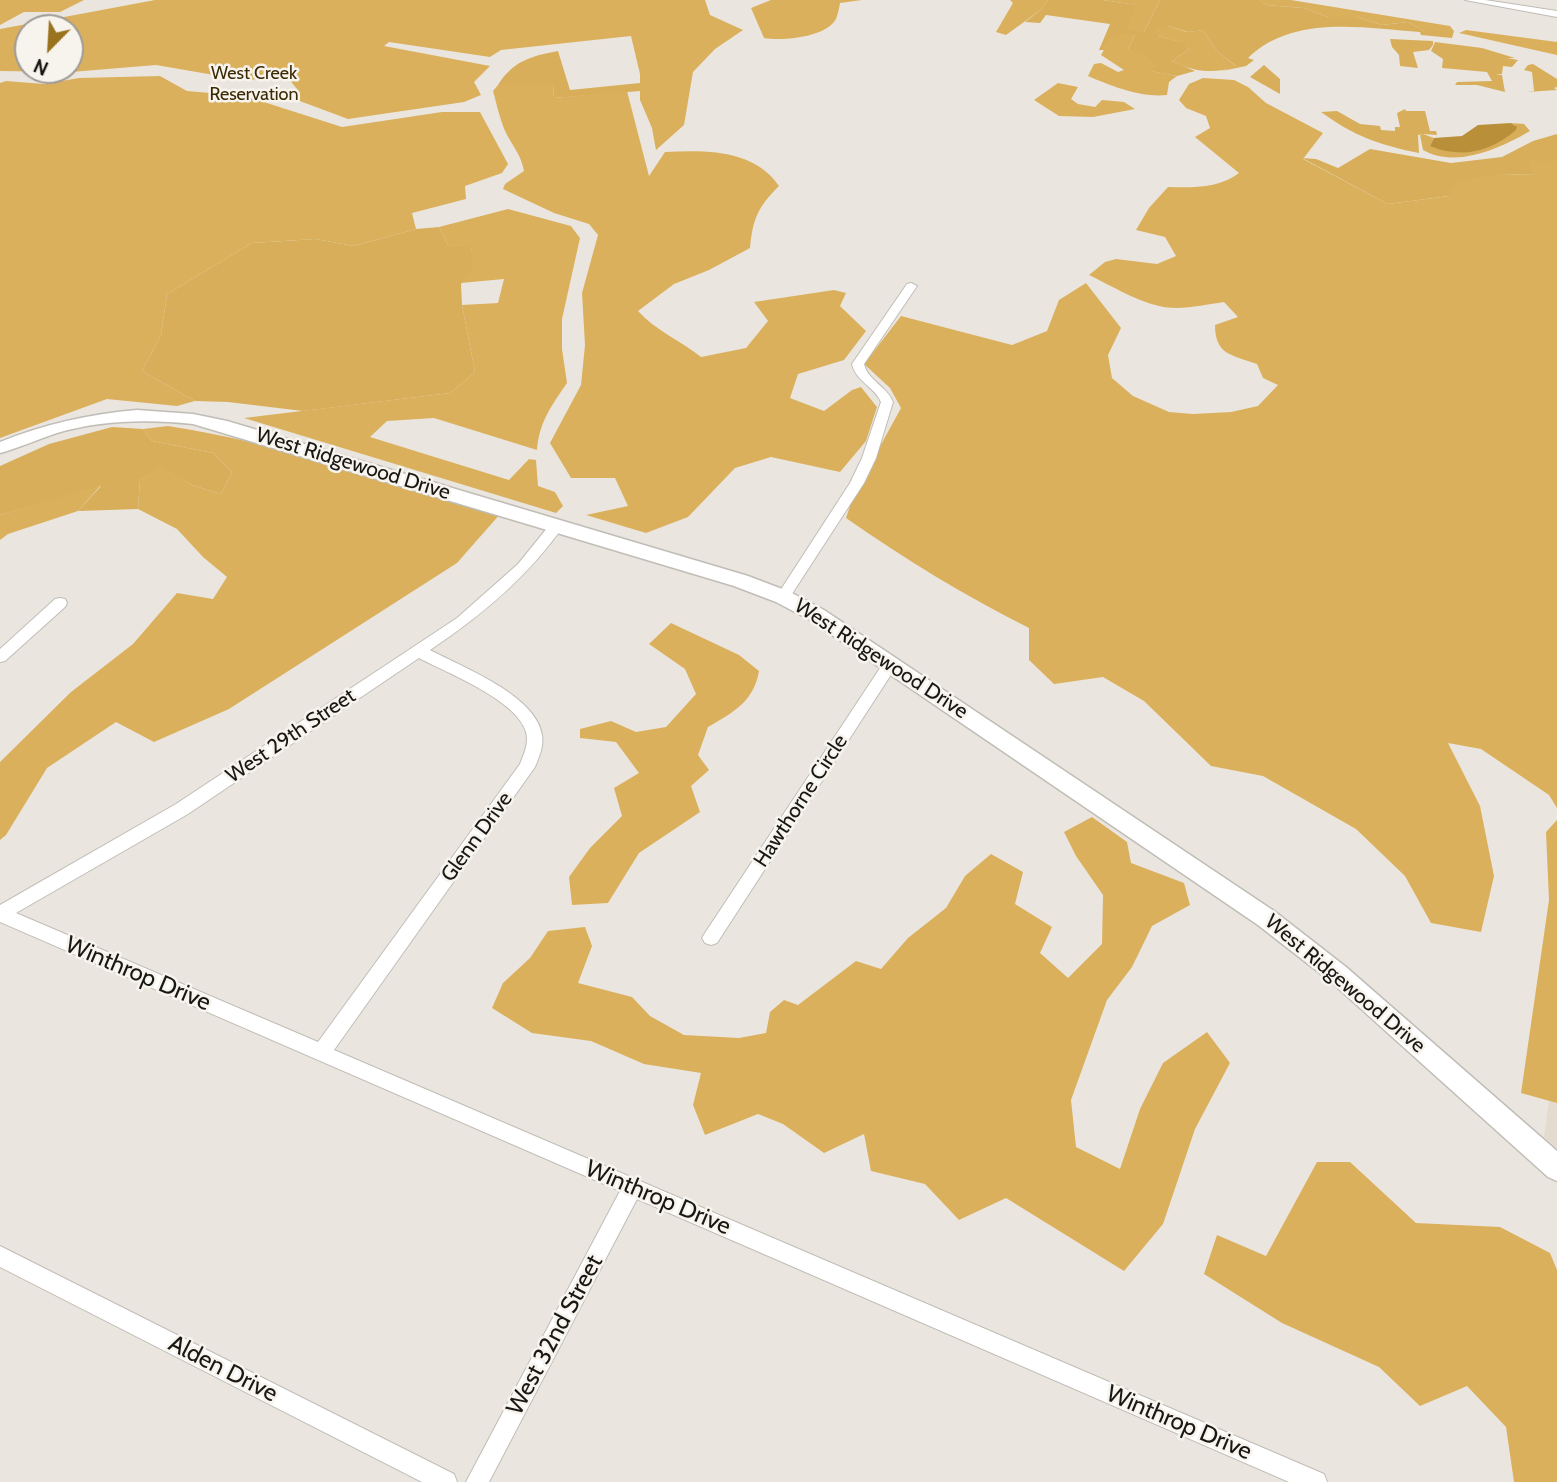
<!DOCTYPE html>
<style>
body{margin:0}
#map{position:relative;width:1557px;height:1482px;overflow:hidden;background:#eae6df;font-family:Cabin,sans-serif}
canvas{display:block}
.north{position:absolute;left:14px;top:14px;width:70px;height:70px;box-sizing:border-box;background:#f7f3ed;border:2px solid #9e9b96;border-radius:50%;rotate:204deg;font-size:19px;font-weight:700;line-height:28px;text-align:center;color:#181714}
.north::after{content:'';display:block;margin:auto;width:24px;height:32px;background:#99731e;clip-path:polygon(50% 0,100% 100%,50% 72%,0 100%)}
</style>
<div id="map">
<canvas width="1557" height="1482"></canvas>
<div class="north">N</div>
</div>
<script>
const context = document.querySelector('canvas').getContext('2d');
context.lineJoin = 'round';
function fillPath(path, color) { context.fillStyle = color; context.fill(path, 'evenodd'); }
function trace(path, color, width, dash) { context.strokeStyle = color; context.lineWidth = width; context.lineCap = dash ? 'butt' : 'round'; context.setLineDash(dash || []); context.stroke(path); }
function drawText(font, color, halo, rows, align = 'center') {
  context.font = font + ' Cabin,sans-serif'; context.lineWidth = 5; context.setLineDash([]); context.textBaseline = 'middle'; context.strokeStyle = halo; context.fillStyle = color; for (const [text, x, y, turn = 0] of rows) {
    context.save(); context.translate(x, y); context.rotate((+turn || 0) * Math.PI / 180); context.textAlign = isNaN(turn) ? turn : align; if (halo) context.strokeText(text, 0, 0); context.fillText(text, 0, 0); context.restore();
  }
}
fillPath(new Path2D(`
 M1549 1101 1557 1103V1148L1544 1137Z`), '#e2dbce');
fillPath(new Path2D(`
 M1048 0H1103L1137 5 1144 32 1160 0H1260L1266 5 1303 8 1328 17H1356L1382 25 1408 22 1424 31H1454L1452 38 1421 35 1420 32C1363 28 1293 14 1248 58L1254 60 1246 66 1222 71 1236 66 1218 52 1203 30 1188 32 1168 26 1158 36 1184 43 1189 49 1172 61 1195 71 1177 76 1151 71 1157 65 1128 49 1135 35 1113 36 1104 50H1099L1110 24 1046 15 1040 23 1025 22 1042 9Z
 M1390 39 1433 41V45L1429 50 1413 52 1418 68 1400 66 1399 55 1392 47Z
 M1435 42 1482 48 1515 58H1507L1518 60 1512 67 1503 66 1502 74H1496L1502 75 1505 92 1477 85H1455L1457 82 1492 81 1487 72 1442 68 1443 59 1431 51Z
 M558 51 570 90 640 83V91L554 98 553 85H498C513 61 531 56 558 51Z
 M1533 64 1557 79V87L1554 88 1557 90 1526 92 1534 91 1532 72 1524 70 1528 65Z
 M1264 65 1280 79V94L1250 77Z
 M1405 109 1406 111H1425L1430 131H1436L1437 135 1423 134 1434 138 1430 146 1515 125 1511 123 1524 124 1530 131C1501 148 1456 169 1423 150L1420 135 1423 134 1418 135 1419 153C1379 145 1354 136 1321 112L1337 111 1360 124 1380 126 1381 130 1395 131V127H1400L1397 113Z
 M1557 134V161H1529L1535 175 1503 174 1449 196 1388 204 1302 158 1316 159 1338 168 1370 149 1451 163 1502 157 1533 141Z
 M439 227 448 245 471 246 474 268 461 284 462 305 475 372 450 393 303 411 228 402 195 401 142 371 161 335 167 294 252 243 315 239 354 246 416 229Z
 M112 427 143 429 152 441 213 453 232 472 221 494 192 485 160 467 140 480 138 509 78 511 101 486 0 515V466L49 444Z`), '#d8ae5b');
fillPath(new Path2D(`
 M0 0H84L60 12H24L0 25Z
 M155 0H705L710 15 743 30 715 49 693 72 684 125 656 150 652 128 640 100V74L631 36 501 50 490 57 389 42 384 46 490 66 474 82 481 95 464 102 348 119 297 100V89L288 78 243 80 156 65 71 72 0 71V29ZM28 28H70V70H28Z
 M771 0H862L840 3C839 8 838 14 836 19 825 38 782 41 764 38L751 8Z
 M1010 0H1048L1042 9 1006 35 996 32 1013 3Z
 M1103 0H1160L1144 32 1127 30 1136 5Z
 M1260 0H1291L1450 26 1454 31H1424L1408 22 1382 25 1356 17H1328L1303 8 1266 5Z
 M1168 26 1187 32 1203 30 1218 52 1237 67C1212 74 1194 72 1172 61L1189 49 1183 43 1158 36 1155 29Z
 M1466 30 1557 42V55L1459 33Z
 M1123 33 1135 35 1128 49 1141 53 1158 65 1152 71 1177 76 1169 82 1167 95C1142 98 1111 86 1088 76L1094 64 1101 63 1118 72 1124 70 1101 55 1112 36Z
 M160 76 187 91 245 96 342 127 442 112H480L508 164 502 173 465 186 466 199 412 213 416 229 354 246 315 239 252 243 167 294 161 335 142 371 195 401 177 406 107 399 0 438V83L6 81 44 84 79 78Z
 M1203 78 1234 80 1248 87 1266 103 1323 133 1303 159 1388 204 1449 196 1458 180 1503 174 1535 175 1528 161H1557V808L1549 795 1481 749 1448 743 1480 806 1494 876 1481 932 1431 923 1405 876 1356 829 1263 776 1211 766 1144 701 1103 677 1054 684 1029 660V628C965 596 905 559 846 518L854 494 901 408 890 388 864 364 901 316 1012 345 1047 331 1059 300 1086 283 1121 328 1108 355 1112 378 1133 396 1169 412 1193 414 1231 412 1258 406 1278 385 1263 378 1257 364C1232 355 1215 355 1215 325L1238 317 1224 302C1203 305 1179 311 1159 306 1134 300 1112 286 1089 275L1105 262 1116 259 1157 264 1176 256 1165 237 1136 230 1149 208 1168 187C1192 188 1220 188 1239 173L1195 137 1210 128 1206 116 1186 108 1179 100 1189 84Z
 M1058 83 1078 87 1071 99 1078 104 1095 107 1102 100 1124 102 1135 109 1093 117 1059 116 1034 100Z
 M498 85H553L554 98 627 91 649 176 665 152C706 150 754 149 779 186 758 207 753 218 750 248L709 270 674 284 638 311C656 331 680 340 701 357L746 348 768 321 754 302 834 290 846 293 840 306 866 331 844 360 798 374 790 398 824 411 852 390 861 387 877 407 866 441 840 472 771 457 735 468 688 517 646 533 586 515 628 506 615 478H571L550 443 581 385 585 345 582 293 598 235 589 224 554 213 503 189 505 184 524 171C521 155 514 148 507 135 500 121 497 105 493 91Z
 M508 209 571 226 580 238 562 319V349L567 383C552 405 539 422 537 450L434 418 387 421 370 437 509 480 529 459 536 460 538 486 555 492 563 506 556 513 244 418 450 393 475 372 462 305 498 303 504 279 461 283 473 268 471 247 448 245 439 227Z
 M168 426C281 443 391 483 501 513L457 563 229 709 154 742 116 722 47 768 6 835 0 840V762L71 692 133 644 177 593 213 599 227 577 203 557 177 529 138 509 140 480 160 466 192 485 221 494 232 472 213 453 152 441 143 429Z
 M102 484 78 511 8 534 0 540V515Z
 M671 623 739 655 759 671C754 701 734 712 708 727L698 755 709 770 691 786 700 812 639 853 608 903 572 905 569 877 590 848 622 816 614 788 639 773 616 742 580 738V729L611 721 636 732 666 727 696 694 685 669 649 644Z
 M1092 817 1127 842 1131 863 1184 883 1190 905 1152 926 1132 967 1107 1000 1071 1100 1076 1147 1120 1169 1140 1109 1163 1063 1207 1032 1230 1063 1195 1129 1163 1224 1124 1271 1006 1198 959 1220 925 1184 871 1171 864 1134 824 1153 783 1124 758 1114 705 1135 693 1105 701 1073 644 1064 591 1041 532 1033 492 1008 503 983 530 958 548 931 585 927 592 946 578 983 632 997 650 1016 684 1035 739 1038 766 1033 770 1012 784 1000 798 1005 856 961 881 969 908 938 946 908 965 876 991 854 1023 872 1015 904 1052 927 1040 953 1068 978 1102 944 1103 895 1076 856 1064 832Z
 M1557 820V1103L1521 1093 1549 900 1546 832Z
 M1317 1162H1350L1416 1223 1500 1227 1550 1253 1557 1270V1482H1514L1506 1427 1467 1386 1420 1406 1379 1367 1282 1323 1204 1274 1217 1235 1266 1256Z`), '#dbb05c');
fillPath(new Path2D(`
 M1511 123 1517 127 1516 130C1490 152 1462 159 1430 146L1434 138 1462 136 1478 125Z`), '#b99039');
const minor = new Path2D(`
 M1465 0H1485L1557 11V17Z
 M911 283 917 286 864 364C868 381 887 386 893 402L876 458 864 483 788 600H778L776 597 778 594 850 483 862 458 881 402C874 386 856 382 852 364L907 284Z
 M557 521 564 525C529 576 481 616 430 650 462 667 536 695 542 735 544 746 539 757 535 767L334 1050 1324 1474 1327 1482H1289L637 1199 489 1482H466L620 1191 0 922V905L176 804 457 618 518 564 552 522ZM419 658C447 673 517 700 526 732 529 743 524 754 520 764L318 1042 16 913 188 814Z
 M60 598 65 599 67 603 65 607 5 661 0 662V649L55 599Z
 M891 658 898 663 896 667 717 943 711 945 705 943 702 938 705 933 886 659Z
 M0 1246 454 1474 457 1482H422L0 1267Z`);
const tertiary = new Path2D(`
 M137 410 193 414 227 421 748 576 790 592 824 610 1274 911 1346 967 1557 1151V1181L1548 1177 1330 981 1258 925 810 620 776 602 734 586 193 424C147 419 101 420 57 433 38 439 19 448 0 453V442C45 424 89 414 137 410Z`);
trace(minor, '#c0bcb6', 2);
trace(tertiary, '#c0bcb6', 3);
fillPath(minor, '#fff');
fillPath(tertiary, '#fff');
drawText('18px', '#3a2903', '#f7f3ed', [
 ["West Creek",254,74],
 ["Reservation",254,95]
]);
drawText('21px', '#181714', '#f7f3ed', [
 ["West Ridgewood Drive",353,464,17],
 ["West Ridgewood Drive",881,659,33],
 ["West 29th Street",291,736,-34],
 ["Hawthorne Circle",801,801,-57],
 ["Glenn Drive",477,837,-54],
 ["West Ridgewood Drive",1345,984,40]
]);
drawText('24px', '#181714', '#f7f3ed', [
 ["Winthrop Drive",138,974,23],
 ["Winthrop Drive",658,1198,23],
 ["West 32nd Street",555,1335,-62],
 ["Alden Drive",223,1369,27],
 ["Winthrop Drive",1179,1423,23]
]);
</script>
